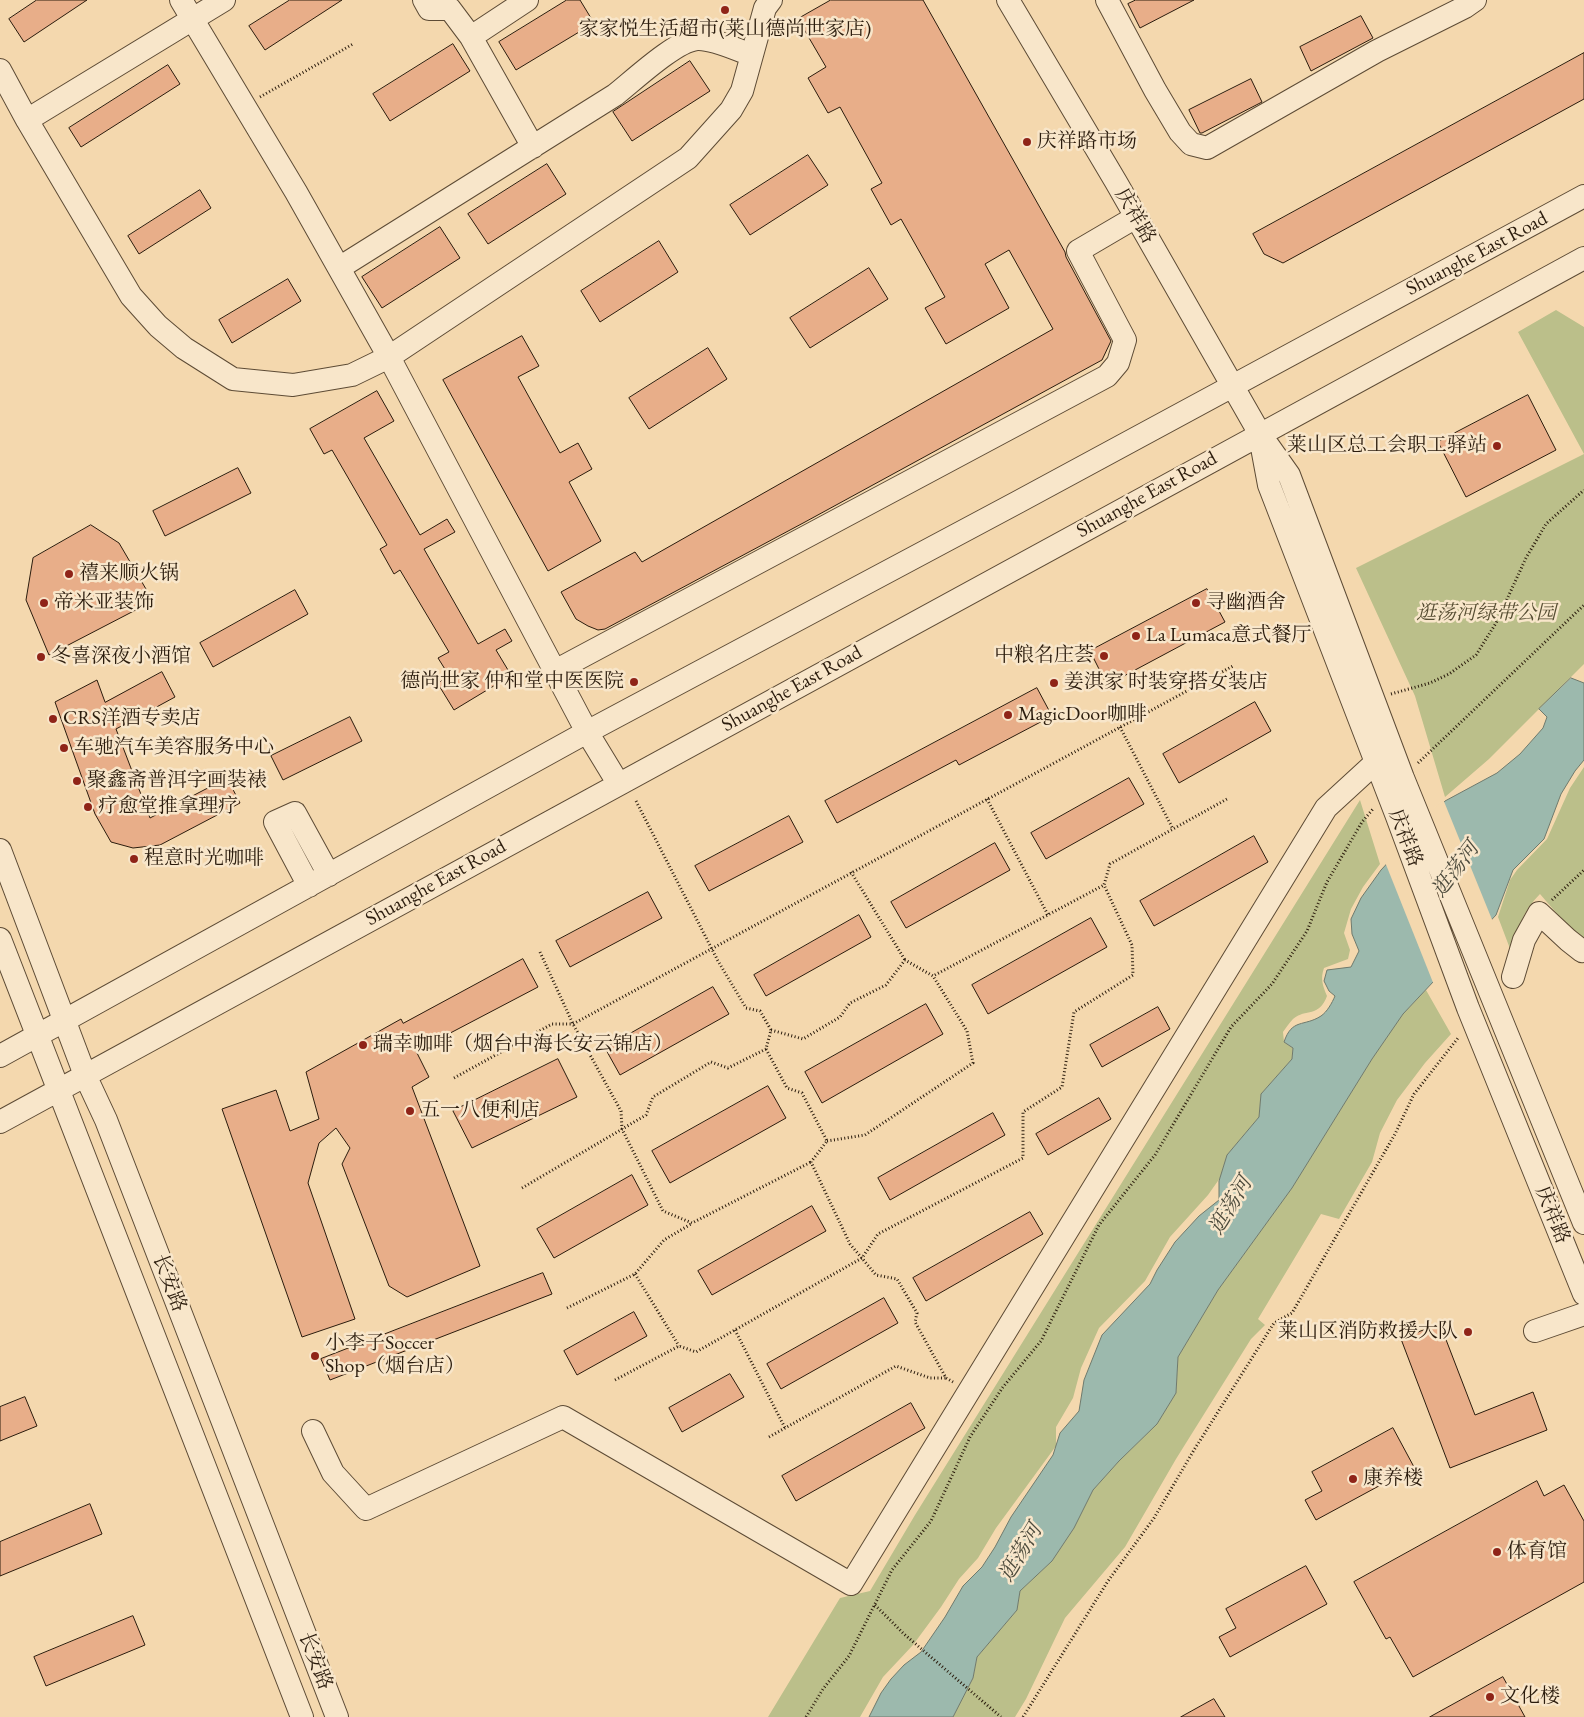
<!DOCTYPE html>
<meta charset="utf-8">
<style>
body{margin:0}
canvas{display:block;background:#f4d8ae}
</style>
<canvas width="1584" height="1717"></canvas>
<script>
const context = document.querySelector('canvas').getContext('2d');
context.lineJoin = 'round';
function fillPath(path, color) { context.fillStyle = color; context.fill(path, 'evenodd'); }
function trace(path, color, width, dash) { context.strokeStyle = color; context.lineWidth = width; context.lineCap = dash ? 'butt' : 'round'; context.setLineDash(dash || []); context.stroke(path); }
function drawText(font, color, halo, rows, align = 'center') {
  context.font = font + ' "EB Garamond","Noto Serif SC",serif'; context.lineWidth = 5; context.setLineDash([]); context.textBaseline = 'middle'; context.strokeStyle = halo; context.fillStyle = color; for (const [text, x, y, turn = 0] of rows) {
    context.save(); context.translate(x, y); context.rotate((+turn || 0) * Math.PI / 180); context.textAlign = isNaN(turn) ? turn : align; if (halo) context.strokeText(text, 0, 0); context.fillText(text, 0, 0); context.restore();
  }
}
fillPath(new Path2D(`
 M1556 310 1584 327V454L1518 332Z
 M1584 454V664L1489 759 1445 797 1415 696 1356 568Z
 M1584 767V939L1577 937 1540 894C1522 912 1517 930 1512 954L1498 917 1510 880 1517 870 1547 839 1570 788Z
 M1360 800 1380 864 1363 887 1351 909 1344 933 1350 950 1348 959 1324 968C1320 979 1323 986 1327 996 1319 1018 1306 1008 1293 1019 1289 1023 1286 1028 1283 1032L1284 1042 1293 1048 1292 1059 1261 1094 1259 1117 1227 1155 1220 1178 1208 1195 1170 1237 1145 1281 1099 1328 1081 1368 1073 1398 1056 1427V1446L996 1528 978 1558 959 1579 941 1607 913 1645 883 1677 860 1717H768L840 1598 870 1591 915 1515Z
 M1426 990 1451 1034 1425 1063 1397 1100 1380 1133 1372 1162 1339 1219 1321 1214 1258 1319 1265 1325 1251 1339 1176 1459 1125 1547 1065 1618 1026 1699 1015 1717H953L973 1678 977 1657 1017 1610 1020 1591 1052 1561 1074 1528 1093 1490 1119 1461 1157 1424 1176 1393 1178 1357 1218 1290 1292 1188 1372 1059 1403 1014Z`), '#bbbf8a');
const water = new Path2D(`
 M1571 678 1584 683V760L1575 771 1561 794 1544 839 1513 870 1496 915 1403 1014 1372 1059 1292 1188 1218 1290 1178 1357 1176 1393 1157 1424 1119 1461 1093 1490 1074 1528 1052 1561 1020 1591 1017 1610 977 1657 973 1678 953 1717H869L881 1693 891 1679 904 1665 921 1652 945 1617 963 1586 982 1567 995 1547 1011 1517 1053 1455 1060 1433 1079 1411 1084 1380 1102 1335 1150 1284 1157 1270 1175 1242 1199 1216 1219 1200V1181L1227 1155 1259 1117 1261 1094 1292 1059 1293 1048 1284 1042C1292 1018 1304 1027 1321 1016 1327 1012 1332 1003 1335 996L1329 991 1324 981 1327 970 1351 967 1359 951 1352 934 1351 919 1361 898 1381 870 1445 801 1497 773 1520 754 1543 728 1547 717 1539 709Z`);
fillPath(water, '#9cb9ad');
trace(water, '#6f7a6d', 1);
fillPath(new Path2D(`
 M1443 799 1493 922 1434 985 1385 862Z`), '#f4d8ae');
const building = new Path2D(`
 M37 0H87L24 42 9 19Z
 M290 0H342L265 50 249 26Z
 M567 0H580L594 23 516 70 499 42Z
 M831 0H923L1065 252 1066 257 1111 341 1102 360 805 522 605 629 598 630 588 626 576 619 561 592 635 552 642 562 1053 329 1009 250 985 264 1009 308 946 344 925 308 945 297 901 219 891 225 871 189 882 183 840 107 828 113 808 78 826 67 798 19Z
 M1136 0H1194L1140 28 1128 4Z
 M1361 16 1373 38 1311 71 1300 47Z
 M453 44 470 71 390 121 373 94Z
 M1584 53V99L1283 263 1264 254 1253 234Z
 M690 61 710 91 632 141 613 112Z
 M168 65 180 84 81 147 69 128Z
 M1251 79 1262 102 1202 133H1200L1189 110Z
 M808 155 828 185 750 235 730 205Z
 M547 164 566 194 488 244 468 214Z
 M200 190 211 208 139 254 128 236Z
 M440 227 460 258 382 308 362 277Z
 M659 241 678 272 600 322 581 291Z
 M869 268 888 299 810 348 790 318Z
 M288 279 301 301 232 343 219 320Z
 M522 336 539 366 518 377 560 453 578 443 592 469 569 482 601 541 548 571 443 380Z
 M708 348 727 379 649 429 629 398Z
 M377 391 394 421 364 438 420 535 447 519 455 532 424 549 478 644 505 629 512 641 496 650 508 670 497 684 454 710 438 684 448 674 438 658 449 652 400 570 394 574 380 549 387 545 332 450 324 454 310 429Z
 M1528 395 1556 450 1466 497 1438 442Z
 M238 468 251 493 165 536 153 511Z
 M91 525 119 543 153 601 49 655 26 600 33 558Z
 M1207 589 1225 622 1107 685 1090 651Z
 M295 590 308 614 213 667 200 643Z
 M162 672 175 697 116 729 150 818 227 778 240 803 160 845 133 848 111 842 95 814 55 702 97 680 105 702Z
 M1037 688 1052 716 959 765 956 760 837 823 825 801Z
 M1255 702 1271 731 1179 783 1163 754Z
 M350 717 362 741 283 780 271 756Z
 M1129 778 1144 804 1046 859 1031 833Z
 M789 816 803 842 709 891 695 866Z
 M1254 836 1268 862 1154 926 1140 901Z
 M995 843 1010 870 906 928 891 902Z
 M648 892 662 918 570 967 556 941Z
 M859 915 871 937 766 996 754 975Z
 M1091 918 1107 947 988 1014 972 985Z
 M523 959 538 987 416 1051 429 1077 412 1087 480 1266 407 1297 389 1286 342 1164 350 1148 336 1128 319 1143 308 1183 355 1319 302 1337 222 1109 276 1090 290 1131 319 1119 306 1072 401 1019 403 1023Z
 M713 987 729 1014 620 1075 605 1048Z
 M926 1004 943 1034 822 1103 805 1072Z
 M1158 1007 1170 1029 1102 1067 1090 1045Z
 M558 1059 577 1097 472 1148 453 1111Z
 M768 1086 786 1118 670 1183 652 1151Z
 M1099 1098 1111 1119 1048 1155 1036 1134Z
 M993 1113 1005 1135 890 1200 878 1178Z
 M632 1175 648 1205 554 1258 537 1229Z
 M812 1206 826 1231 712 1295 698 1271Z
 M1030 1212 1043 1234 926 1301 913 1278Z
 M543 1273 552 1294 330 1380 321 1359Z
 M884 1298 898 1323 781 1389 767 1364Z
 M634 1312 647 1336 577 1375 564 1351Z
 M1440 1324 1475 1415 1533 1392 1547 1430 1450 1468 1401 1339Z
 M730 1374 744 1397 682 1432 669 1408Z
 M25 1397 37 1426 0 1441V1407Z
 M911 1403 925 1428 796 1501 782 1476Z
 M1393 1428 1414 1467 1316 1520 1305 1500 1322 1491 1312 1472Z
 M1537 1481 1544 1496 1564 1485 1584 1521V1582L1413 1677 1390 1637 1386 1639 1354 1582Z
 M90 1504 102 1534 0 1576V1542Z
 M1306 1566 1327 1604 1230 1657 1219 1637 1236 1628 1226 1609Z
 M133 1616 145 1645 46 1686 34 1657Z
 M1503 1677 1525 1717H1430Z
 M1214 1699 1225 1717H1181Z`);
fillPath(building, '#e8ae89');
trace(building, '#2b1c0d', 1);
const minor = new Path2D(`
 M424 0 429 9H450L471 37 533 147
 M1008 0 1116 182 1260 434 1289 475 1403 778 1584 1223
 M1107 0 1155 90 1180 132 1191 144 1207 148 1377 51 1465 7 1475 0
 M471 37 527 0
 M0 70 27 120 131 296 158 326 184 348 233 379 293 385 352 375 389 357 296 192 181 0
 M27 120 224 0
 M339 268 615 95C633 81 675 41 697 39 713 38 737 50 752 55
 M1261 442 1269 485 1396 814 1468 1008 1584 1294
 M555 671 1107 376 1118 363 1125 340 1078 251 1136 217
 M618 783 587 732 389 357 688 158 731 110 742 91 765 8 771 0
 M0 850 85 1075 106 1120 337 1717
 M309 886 275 822 295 813 329 875
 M0 939 302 1717
 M1513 977 1524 940 1539 913 1568 940 1582 951 1584 950
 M0 1056 587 732 1018 502 1584 196
 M0 1122 1584 258
 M1535 1331 1584 1314
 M313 1431 333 1473 366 1509 563 1417 851 1584 1326 808 1375 763`);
trace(minor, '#5d4b35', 24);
trace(new Path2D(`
 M260 97 353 44
 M1391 694 1430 683 1449 674 1476 655 1496 623 1526 558 1546 524 1584 490
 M1120 727 1173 829
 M1418 763 1584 605
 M987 799 1048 915
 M636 801 718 961 746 1008 760 1011 771 1030 766 1049 787 1088 802 1093 827 1141 811 1162 850 1244 876 1275 897 1279 917 1313 915 1322 946 1378 953 1382
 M851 872 905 960
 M1552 900 1584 870
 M540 952 573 1024 621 1111 622 1129 663 1211 692 1223 811 1162
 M771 1030 803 1039 840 1017 850 1003 886 985 905 960 933 976 1104 885
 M454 1078 552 1024H573L1233 666
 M827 1141 865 1135 973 1063 967 1031 933 976
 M522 1188 646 1115 653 1097 711 1062 728 1068 766 1049
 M635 1274 679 1346
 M567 1308 635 1274 664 1240 691 1224
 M735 1330 785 1428
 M615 1380 679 1346 696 1352 862 1258 878 1234 1023 1158V1112L1062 1087 1074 1012 1133 975 1132 945 1104 885 1110 864 1227 799
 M769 1437 896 1366 930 1378H946
 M875 1605 904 1634 1001 1717
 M806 1717 823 1689 849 1656 892 1570 931 1521 970 1437 1003 1387 1041 1341 1099 1225 1155 1155 1231 1027 1272 984 1307 931 1327 882 1362 822 1373 809
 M1023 1717 1108 1581 1154 1518 1194 1450 1274 1323 1292 1313 1395 1134 1414 1094 1458 1038`), '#2b1c0d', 3, [1, 2.5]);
trace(minor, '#f8e6ca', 22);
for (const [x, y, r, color] of [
 [725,10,5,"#8f2418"],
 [1027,142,5,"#8f2418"],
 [1497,446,5,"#8f2418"],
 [69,574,5,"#8f2418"],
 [44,603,5,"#8f2418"],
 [1196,603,5,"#8f2418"],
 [1136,636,5,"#8f2418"],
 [1104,656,5,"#8f2418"],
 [41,657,5,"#8f2418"],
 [634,682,5,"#8f2418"],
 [1054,683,5,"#8f2418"],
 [1008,715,5,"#8f2418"],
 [53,719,5,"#8f2418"],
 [64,748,5,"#8f2418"],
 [77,781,5,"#8f2418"],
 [88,807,5,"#8f2418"],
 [134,859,5,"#8f2418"],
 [363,1045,5,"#8f2418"],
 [410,1111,5,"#8f2418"],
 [1468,1332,5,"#8f2418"],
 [315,1356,5,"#8f2418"],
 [1353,1479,5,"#8f2418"],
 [1497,1552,5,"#8f2418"],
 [1490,1697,5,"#8f2418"]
]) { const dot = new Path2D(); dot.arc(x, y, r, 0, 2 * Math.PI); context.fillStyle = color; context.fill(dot); trace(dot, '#f8e6ca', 2); }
drawText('20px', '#2b1c0d', '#f8e6ca', [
 ["家家悦生活超市(莱山德尚世家店)",725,30,"center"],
 ["庆祥路市场",1037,142],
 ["莱山区总工会职工驿站",1487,446,"right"],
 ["禧来顺火锅",79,574],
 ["帝米亚装饰",54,603],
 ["寻幽酒舍",1206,603],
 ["La Lumaca意式餐厅",1146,636],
 ["中粮名庄荟",1094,656,"right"],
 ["冬喜深夜小酒馆",51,657],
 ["德尚世家 仲和堂中医医院",624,682,"right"],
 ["姜淇家 时装穿搭女装店",1064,683],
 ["MagicDoor咖啡",1018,715],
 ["CRS洋酒专卖店",63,719],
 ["车驰汽车美容服务中心",74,748],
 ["聚鑫斋普洱字画装裱",87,781],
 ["疗愈堂推拿理疗",98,807],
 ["程意时光咖啡",144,859],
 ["瑞幸咖啡（烟台中海长安云锦店）",373,1045],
 ["五一八便利店",420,1111],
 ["莱山区消防救援大队",1458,1332,"right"],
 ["小李子Soccer",325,1344],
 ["Shop（烟台店）",325,1367],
 ["康养楼",1363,1479],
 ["体育馆",1507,1552],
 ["文化楼",1500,1697]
], 'left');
drawText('20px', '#2b1c0d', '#f8e6ca', [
 ["庆祥路",1135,216,60],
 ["Shuanghe East Road",1477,254,-28],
 ["Shuanghe East Road",1147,495,-29],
 ["Shuanghe East Road",792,689,-29],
 ["庆祥路",1405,838,69],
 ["Shuanghe East Road",436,883,-29],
 ["庆祥路",1552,1215,68],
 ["长安路",169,1283,69],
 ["长安路",315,1661,69]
]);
drawText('italic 20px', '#564d32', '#f8e6ca', [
 ["逛荡河绿带公园",1486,614]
]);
drawText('italic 21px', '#4d4b3d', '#f8e6ca', [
 ["逛荡河",1456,870,-53],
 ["逛荡河",1231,1206,-59],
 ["逛荡河",1021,1553,-59]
]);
</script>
